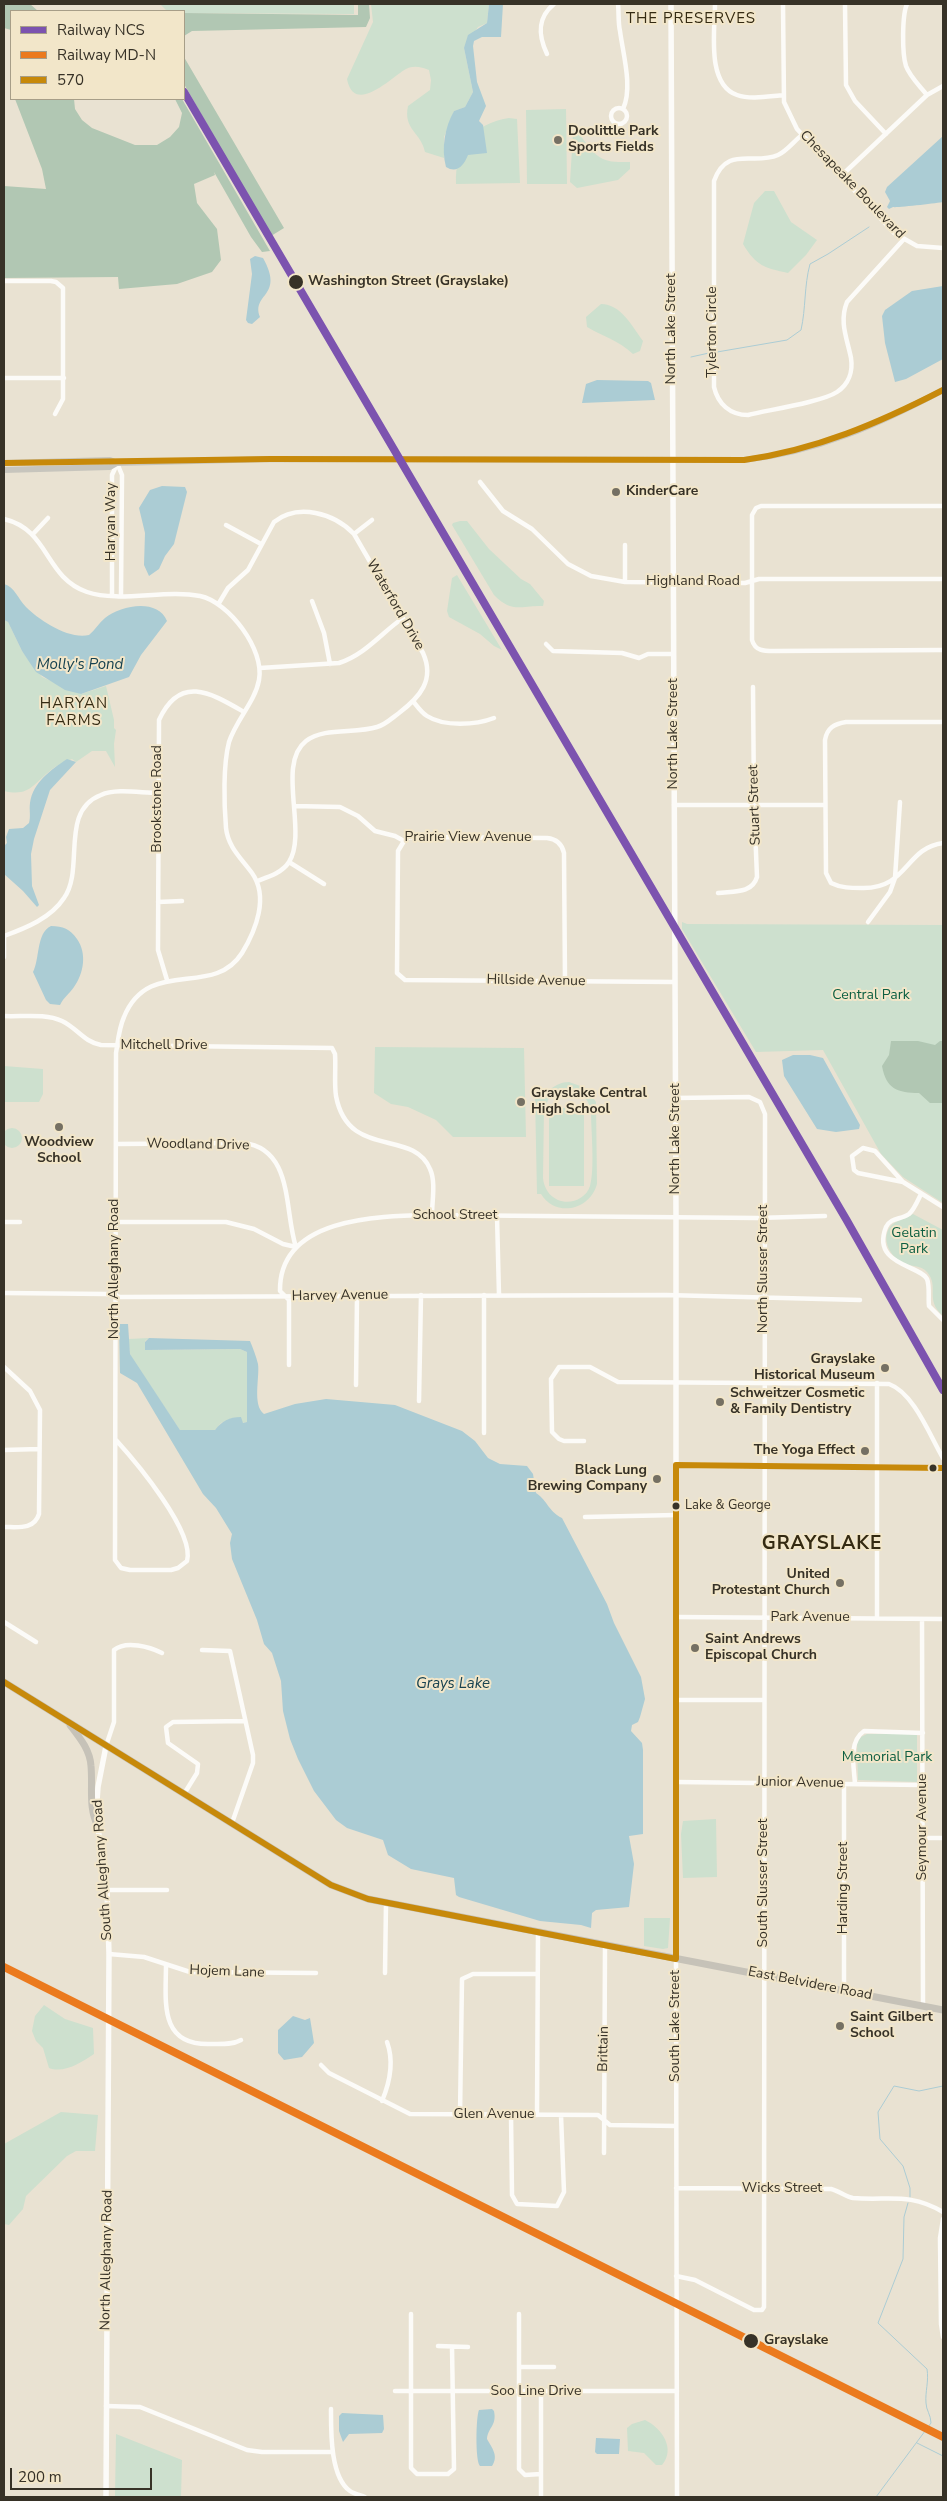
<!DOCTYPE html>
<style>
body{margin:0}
#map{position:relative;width:947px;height:2501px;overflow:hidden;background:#e9e2d2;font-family:"Nunito Sans",sans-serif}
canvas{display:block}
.frame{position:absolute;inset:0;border:5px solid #373227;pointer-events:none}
.legend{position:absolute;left:10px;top:10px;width:175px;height:90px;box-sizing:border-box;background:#f2e6c9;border:1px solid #a79e88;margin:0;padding:6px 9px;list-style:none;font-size:15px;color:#373227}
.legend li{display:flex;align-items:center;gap:10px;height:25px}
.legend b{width:25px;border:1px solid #a79e88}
.scale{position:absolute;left:10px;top:2468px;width:142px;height:22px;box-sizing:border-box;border:2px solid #373227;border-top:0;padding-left:6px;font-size:15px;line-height:18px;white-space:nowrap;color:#373227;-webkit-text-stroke:4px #f2e6c9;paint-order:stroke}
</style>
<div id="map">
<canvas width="947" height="2501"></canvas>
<div class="frame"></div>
<ul class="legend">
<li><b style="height:6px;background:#7c53af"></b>Railway NCS</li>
<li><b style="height:6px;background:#eb7a1e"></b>Railway MD-N</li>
<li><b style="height:6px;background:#c7890a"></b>570</li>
</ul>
<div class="scale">200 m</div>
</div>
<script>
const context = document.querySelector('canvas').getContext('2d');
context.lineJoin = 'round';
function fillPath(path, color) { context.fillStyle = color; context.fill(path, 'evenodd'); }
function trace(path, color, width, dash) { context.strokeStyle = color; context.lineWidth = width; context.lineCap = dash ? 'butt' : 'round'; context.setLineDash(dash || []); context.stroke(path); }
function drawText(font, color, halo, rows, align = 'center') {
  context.font = font + ' "Nunito Sans",sans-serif'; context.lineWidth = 4; context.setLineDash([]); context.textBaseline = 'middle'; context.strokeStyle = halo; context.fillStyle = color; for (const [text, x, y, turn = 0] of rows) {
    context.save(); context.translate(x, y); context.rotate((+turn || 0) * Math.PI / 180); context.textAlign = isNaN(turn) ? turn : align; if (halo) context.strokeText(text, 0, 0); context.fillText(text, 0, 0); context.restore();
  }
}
fillPath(new Path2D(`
 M160 4H354V14L184 13V11H167Z
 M371 4H489L487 23 478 27 464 48 473 92 465 107 454 111 444 137V158L425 152C421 132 403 130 408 106L430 90 431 80 429 70C422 67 413 65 406 69 394 75 354 117 347 79L373 22Z
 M566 109 567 184H527L526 110Z
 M509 118 517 119 520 183 456 184C455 147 472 124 509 118Z
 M573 133 579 134C598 158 599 163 630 162V169L618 180 577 188 570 182Z
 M765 191H774L791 222 817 240 806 255 788 273C765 268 756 266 743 244L754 203Z
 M601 304C621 304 632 326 643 341L640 351 633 354C618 340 604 337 587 327L586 317Z
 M460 521H467L489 549 521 579 530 584 544 601 543 606C520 605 513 614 494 595L452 525 453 523Z
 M457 575 502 650 494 646 480 634 449 617 447 611 452 578Z
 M4 620 8 622 22 651 42 677 81 694 106 686 114 720V728L116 730 114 744 115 767 106 751H92L76 762 72 759C65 762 57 765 51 770 33 784 30 797 4 791Z
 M682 922 687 924 943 925V1203L903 1177 881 1154 823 1050 756 1052 682 929Z
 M375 1047 524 1048 526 1137H453L436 1120 408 1107 391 1104 374 1093Z
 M4 1066 43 1069V1094L39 1102H4Z
 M569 1082 586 1088 596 1102 597 1184C590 1210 556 1218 541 1194H537L535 1096C547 1096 553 1082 569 1082ZM560 1089C576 1087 588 1095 591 1111 591 1130 595 1169 590 1186 586 1199 570 1205 558 1200 549 1196 544 1188 543 1178L544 1109 550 1096Z
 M549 1108H584V1186H549Z
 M2 1138a10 10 0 1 1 20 0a10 10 0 1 1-20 0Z
 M913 1214 943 1230V1316C924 1299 940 1287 927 1272 921 1265 913 1267 906 1264 892 1260 880 1240 890 1227 895 1220 906 1219 913 1214Z
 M149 1338 145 1341 146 1350 240 1349 247 1352V1422L244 1423 232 1418 221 1423 215 1430H180L134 1362 130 1354 128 1339Z
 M867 1734H917V1782L858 1780 857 1743 861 1737Z
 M716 1819 717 1877 683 1878 681 1834 683 1821Z
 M644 1918H670L668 1948 663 1949 644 1946Z
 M44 2005 65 2019 93 2028 94 2054C82 2062 64 2074 49 2068L43 2048 36 2041 32 2031 35 2016Z
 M61 2112 98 2115 95 2151H76L67 2156 26 2196 23 2209 9 2225 4 2224V2144Z
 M645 2420C662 2428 676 2449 662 2465H656L644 2453 628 2451 627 2428 632 2424Z
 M116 2434 182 2460 181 2497H115Z`), '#cde0ce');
fillPath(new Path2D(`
 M4 4H30L38 11H11V30L4 28Z
 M358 4H369L370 18 366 27 192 31 184 36V13L358 15Z
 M184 57 284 228 271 236 184 84Z
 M15 99H74L75 109 82 120 92 128 135 145H157L170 137 179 127 182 113 175 99H182L270 251 262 252 251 237 214 172 215 175 194 184 197 203 217 229 221 260 212 272 177 284 119 289 118 277 4 278V186L46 189 42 169Z
 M891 1041H918L935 1045 940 1041H943L942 1103H930L919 1093C898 1093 886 1089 882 1066L889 1055Z`), '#b1c7b3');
fillPath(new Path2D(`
 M489 4H503L501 37H482L474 41 473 46 477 82 486 106 479 121 483 125 487 153 468 155C464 165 457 174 446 167 441 148 445 127 454 111L465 107 473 92 464 48 468 35 487 23Z
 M943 136V202C938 203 896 208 893 207L889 209 887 207 890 201 885 192 887 187Z
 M255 256 263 258C285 297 251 293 260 317L252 324 248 323 246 320 252 274 250 259Z
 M943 286V359L906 379 895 382 885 343 882 316 885 310 912 291Z
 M597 380 648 381 651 383 655 400 582 403 586 384Z
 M162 486 185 487 187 492 174 544 165 556 159 569 149 576 144 565 145 533 139 508 150 490Z
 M4 584C15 587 18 599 26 607 39 620 69 640 89 635 95 630 99 623 105 618 121 605 158 598 167 621L141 655 129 677 81 694 65 690 36 672 22 651 8 622 4 620Z
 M67 759 76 762 50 790 34 839 31 854 32 886 39 905 37 907 23 891 4 874V846L7 843 6 837 9 829 23 828 29 823C31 816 29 810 30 803 33 782 51 770 67 759Z
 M51 926C63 926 70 929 77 939 87 953 84 973 74 987 69 994 64 997 60 1005L50 1004 46 1000 33 972C40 959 36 933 51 926Z
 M793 1055H810L823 1058 860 1125 859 1129 836 1132 817 1129 784 1076 782 1060Z
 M119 1324H128L130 1354 180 1430H215C222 1421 229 1417 241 1417L243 1423 247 1422V1352L240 1349 145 1350V1342L149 1338 250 1341C253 1348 256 1356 258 1364 260 1377 252 1405 264 1414L295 1404 326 1399 395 1405 462 1431 475 1441 488 1458 500 1464 527 1466 533 1474 536 1493C548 1501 548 1511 562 1518L607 1604 614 1623 641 1677 645 1699 640 1717 638 1722 632 1725 631 1731 642 1743 643 1750V1834L629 1836 634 1864 629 1907 596 1910 592 1913 591 1928 581 1925 540 1921 459 1897 456 1895 454 1878 411 1869 388 1855 383 1840 347 1828 336 1820 314 1791 298 1759 290 1739 283 1711 281 1681 272 1653 264 1644 257 1620 232 1559 230 1543 232 1534 216 1508 203 1494 137 1383 120 1373Z
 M293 2016 305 2020 310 2018 314 2043 302 2057 284 2060 278 2053V2030Z
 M492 2409 494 2411C497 2426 488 2427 487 2439 492 2448 499 2456 492 2466H480C475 2461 476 2416 479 2410Z
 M342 2413 383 2415 384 2429 382 2433 349 2434 343 2442 339 2431V2416Z
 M596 2438 620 2439 619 2454H597L595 2452Z`), '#abccd4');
trace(new Path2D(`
 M717 352 787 340 801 330C806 308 804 286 810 264L828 254 869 227
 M691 357 709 353
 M910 2197V2188L903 2166 880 2139 878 2112 894 2086 919 2091 943 2086
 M917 2443 943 2456
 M876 2497 931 2423C931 2415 926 2410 926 2403 925 2392 929 2381 927 2369L878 2323 903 2259 904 2217 908 2203`), '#abccd4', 1);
trace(new Path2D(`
 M618 4C619 13 618 23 620 31 623 54 633 88 623 109
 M715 4C715 30 706 84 737 95 751 100 770 96 784 95
 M783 4 784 102 797 129 894 233 917 246 943 248
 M845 4 846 85 855 101 886 134
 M907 4C902 15 902 54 906 66 910 77 920 86 927 95
 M547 54C538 35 537 18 554 4
 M611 116a8 8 0 1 1 16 0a8 8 0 1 1-16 0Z
 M802 135C794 141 787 151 778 155 753 166 727 145 714 181V387C718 404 730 415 748 415 768 410 822 402 837 392 849 384 853 371 851 358 847 338 839 322 847 302L904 239
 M841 176 927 95 943 86
 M4 281H51L56 282 63 288V399L55 414
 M4 378H64
 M117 463 122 475 121 595
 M480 482 503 511 532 529 568 564 591 576 625 582 745 583 759 579H943
 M943 506H761L756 508 752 515V640C755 651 764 651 774 651L943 650
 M4 519C50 530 44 577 87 592 119 603 166 589 200 596 229 602 265 650 259 680 255 702 236 720 229 742 223 765 224 804 226 828 228 847 241 858 252 873 269 897 256 930 242 953 213 999 149 956 124 1017 119 1028 118 1041 116 1053L115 1560 121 1568 130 1570H171L178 1568 187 1561C195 1532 136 1462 116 1440
 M226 525 261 544
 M33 534 48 518
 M354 534 372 520
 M625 545V582
 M112 595V475L117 464
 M312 601 324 633 330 664
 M219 603 228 588 248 570 274 522C298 503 334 513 354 534L423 653C435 680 420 697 399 713 392 718 385 725 377 727 355 734 324 727 306 741 276 764 308 832 289 862 282 873 268 877 257 881
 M546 644 553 651 622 653 639 658 648 654H673
 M260 668 339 663C366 654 381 633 403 618
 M413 701C417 706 421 712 427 716 444 727 476 725 494 718
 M943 722H846C834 724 827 728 825 740L826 873 831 883C841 888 851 888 862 888 908 889 905 848 943 843
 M674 805H825
 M294 806 340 807 358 816 375 831 395 836 404 841 410 837 547 838C557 839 562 844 564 853L565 981
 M404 841 398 851 397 973 405 980 675 982
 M289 862 324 884
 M718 893C733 891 752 894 757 877L754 804 753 687
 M158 902 182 901
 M868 922 890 892 895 878 900 802
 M4 936C26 928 51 918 64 898 85 869 59 811 101 795 116 788 141 793 158 793
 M4 957V936
 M167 980 158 950 159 720C180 674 211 693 244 712
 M4 1016C22 1017 45 1013 62 1021 77 1028 84 1042 101 1045L332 1048 335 1054C336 1067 334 1083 336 1096 348 1160 413 1128 430 1169 436 1182 432 1201 432 1215
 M675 1098 749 1097 760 1102 765 1114 764 2307 762 2310H754L695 2280 676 2276
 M116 1144 243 1143C294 1148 284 1212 296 1247
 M903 1182 858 1173 854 1170 852 1156 863 1148 875 1151 903 1182 943 1207
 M921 1194C918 1200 914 1210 909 1214 901 1220 891 1217 886 1227 871 1265 920 1265 927 1279 930 1286 928 1298 929 1306L943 1320
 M497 1216 499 1295
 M4 1222H20
 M116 1222H226L254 1229 283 1244 296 1247
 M4 1293 106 1294 120 1297 666 1295 860 1300
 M484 1295V1433
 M289 1365V1300L280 1291C279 1217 379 1216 432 1215L757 1218 825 1216
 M4 1367 30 1391 40 1410 39 1514C34 1530 18 1527 4 1527
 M356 1385 357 1296
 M419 1401 421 1295
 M584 1441H564L559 1439 552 1432 551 1379 559 1367H590L618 1382 889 1384C914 1393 930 1436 943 1458
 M4 1450 39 1449
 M585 1517 676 1515
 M676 1617 943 1619
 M877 1618V1383
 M922 1619 923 2006
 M4 1622 36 1642
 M202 1650 230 1651 253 1755V1763L232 1823
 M676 1700H764
 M106 1746 114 1722V1650C126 1640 150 1647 162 1653
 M676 1782 923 1785
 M844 1784V1991
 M855 1784C854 1767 848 1742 864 1731L923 1733
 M184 1794 197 1773 198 1764 168 1743 166 1727 173 1722 245 1721
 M923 1838H943
 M107 1890H167
 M109 1954 144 1957 190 1972 316 1973
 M676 1959 677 2497
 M166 1964C166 2001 158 2046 211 2044 221 2044 232 2045 241 2040
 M385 1973 386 1903
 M321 2065 329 2073 410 2114 598 2115 610 2125 676 2126
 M382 2101C390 2082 394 2061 387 2042
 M460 2115 462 1979 473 1974H536
 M511 2115 512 2195 517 2204 557 2206 564 2192 561 2115
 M537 2115 538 1932
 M604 2153 605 1945
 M676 2188 831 2189C839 2191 846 2197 853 2198 889 2201 909 2192 943 2212
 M943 2219 940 2238 941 2324 943 2337
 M411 2314V2468L417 2474H448L454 2469 452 2347
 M519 2314V2469L525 2475 541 2474
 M438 2346 468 2347
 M519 2367H554
 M395 2391H677
 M541 2392V2497
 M106 2406 140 2407 247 2450 262 2452H332
 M331 2409C331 2431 330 2477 350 2491 354 2494 360 2495 365 2497`), '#fcfbf8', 4.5);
trace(new Path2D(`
 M671 4 676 1217V1959
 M676 1465 943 1468
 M106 2497 109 1954 107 1890 96 1814 98 1787 106 1746`), '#fcfbf8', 5.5);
trace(new Path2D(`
 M4 463 110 460 117 463 271 459 744 460C817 452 879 424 943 390
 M4 470 110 467 117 463`), '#c7c5bd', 6);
trace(new Path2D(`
 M4 1682 310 1872 331 1885 368 1899 943 2010
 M70 1725C80 1738 90 1750 91 1766 93 1789 88 1806 98 1827`), '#c6c2b8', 7);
trace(new Path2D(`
 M4 463 271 459 744 460C816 450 879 423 943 390
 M4 1682 331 1885 368 1899 676 1959V1465L943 1468`), '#c7890a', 6);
trace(new Path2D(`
 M184 92 846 1219 943 1390`), '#7c53af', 8);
trace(new Path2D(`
 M4 1967 943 2437`), '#eb7a1e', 8);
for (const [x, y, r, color] of [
 [558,140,5,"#757063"],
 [296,282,8,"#373227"],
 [616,492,5,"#757063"],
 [521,1102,5,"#757063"],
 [59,1127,5,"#757063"],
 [885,1368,5,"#757063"],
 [720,1402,5,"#757063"],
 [865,1451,5,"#757063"],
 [933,1468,4.5,"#373227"],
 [657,1479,5,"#757063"],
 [676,1506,4.5,"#373227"],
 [840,1583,5,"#757063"],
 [695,1648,5,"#757063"],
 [840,2026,5,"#757063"],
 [751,2341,8,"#373227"]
]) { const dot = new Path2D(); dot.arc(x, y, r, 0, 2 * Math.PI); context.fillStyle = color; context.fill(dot); trace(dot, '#f2e6c9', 2); }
drawText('13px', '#373227', '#f2e6c9', [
 ["Lake & George",685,1506]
], 'left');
drawText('bold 14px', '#373227', '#f2e6c9', [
 ["Doolittle Park",568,132],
 ["Sports Fields",568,148],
 ["KinderCare",626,492],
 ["Grayslake Central",531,1094],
 ["High School",531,1110],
 ["Woodview",59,1143,"center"],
 ["School",59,1159,"center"],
 ["Grayslake",875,1360,"right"],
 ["Historical Museum",875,1376,"right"],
 ["Schweitzer Cosmetic",730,1394],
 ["& Family Dentistry",730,1410],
 ["The Yoga Effect",855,1451,"right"],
 ["Black Lung",647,1471,"right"],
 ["Brewing Company",647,1487,"right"],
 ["United",830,1575,"right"],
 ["Protestant Church",830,1591,"right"],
 ["Saint Andrews",705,1640],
 ["Episcopal Church",705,1656],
 ["Saint Gilbert",850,2018],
 ["School",850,2034]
], 'left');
drawText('14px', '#373227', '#f2e6c9', [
 ["Chesapeake Boulevard",852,185,46],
 ["North Lake Street",672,329,-90],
 ["Tylerton Circle",713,332,-90],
 ["Haryan Way",112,522,-90],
 ["Highland Road",693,582],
 ["Waterford Drive",395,605,60],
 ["North Lake Street",674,734,-90],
 ["Brookstone Road",158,799,-90],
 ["Stuart Street",755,805,-92],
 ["Prairie View Avenue",468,838],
 ["Hillside Avenue",536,981,1],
 ["Mitchell Drive",164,1046],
 ["North Lake Street",676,1139,-90],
 ["Woodland Drive",198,1145,1],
 ["School Street",455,1216],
 ["North Alleghany Road",115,1269,-90],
 ["North Slusser Street",764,1269,-90],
 ["Harvey Avenue",340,1296,-1],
 ["Park Avenue",810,1618],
 ["Junior Avenue",800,1783,1],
 ["Seymour Avenue",923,1827,-90],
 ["South Alleghany Road",103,1870,-94],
 ["South Slusser Street",764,1883,-90],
 ["Harding Street",844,1888,-90],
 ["Hojem Lane",227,1972,2],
 ["East Belvidere Road",810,1984,11],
 ["South Lake Street",676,2026,-90],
 ["Brittain",604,2049,-89],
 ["Glen Avenue",494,2115],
 ["Wicks Street",782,2189],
 ["North Alleghany Road",107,2260,-89],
 ["Soo Line Drive",536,2392]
]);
drawText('bold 14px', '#373227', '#f2e6c9', [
 ["Washington Street (Grayslake)",308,282],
 ["Grayslake",764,2341]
], 'left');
drawText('14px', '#0d5f42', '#f2e6c9', [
 ["Central Park",871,996],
 ["Gelatin",914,1234],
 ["Park",914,1250],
 ["Memorial Park",887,1758]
]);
context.letterSpacing = '1px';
drawText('15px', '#342a12', '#f2e6c9', [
 ["THE PRESERVES",691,19],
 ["HARYAN",74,704],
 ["FARMS",74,721]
]);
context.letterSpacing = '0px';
drawText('italic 15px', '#164250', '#f2e6c9', [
 ["Molly's Pond",80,665],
 ["Grays Lake",453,1684]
]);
context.letterSpacing = '1px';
drawText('bold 19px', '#342a12', '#f2e6c9', [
 ["GRAYSLAKE",822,1544]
]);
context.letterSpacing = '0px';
</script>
